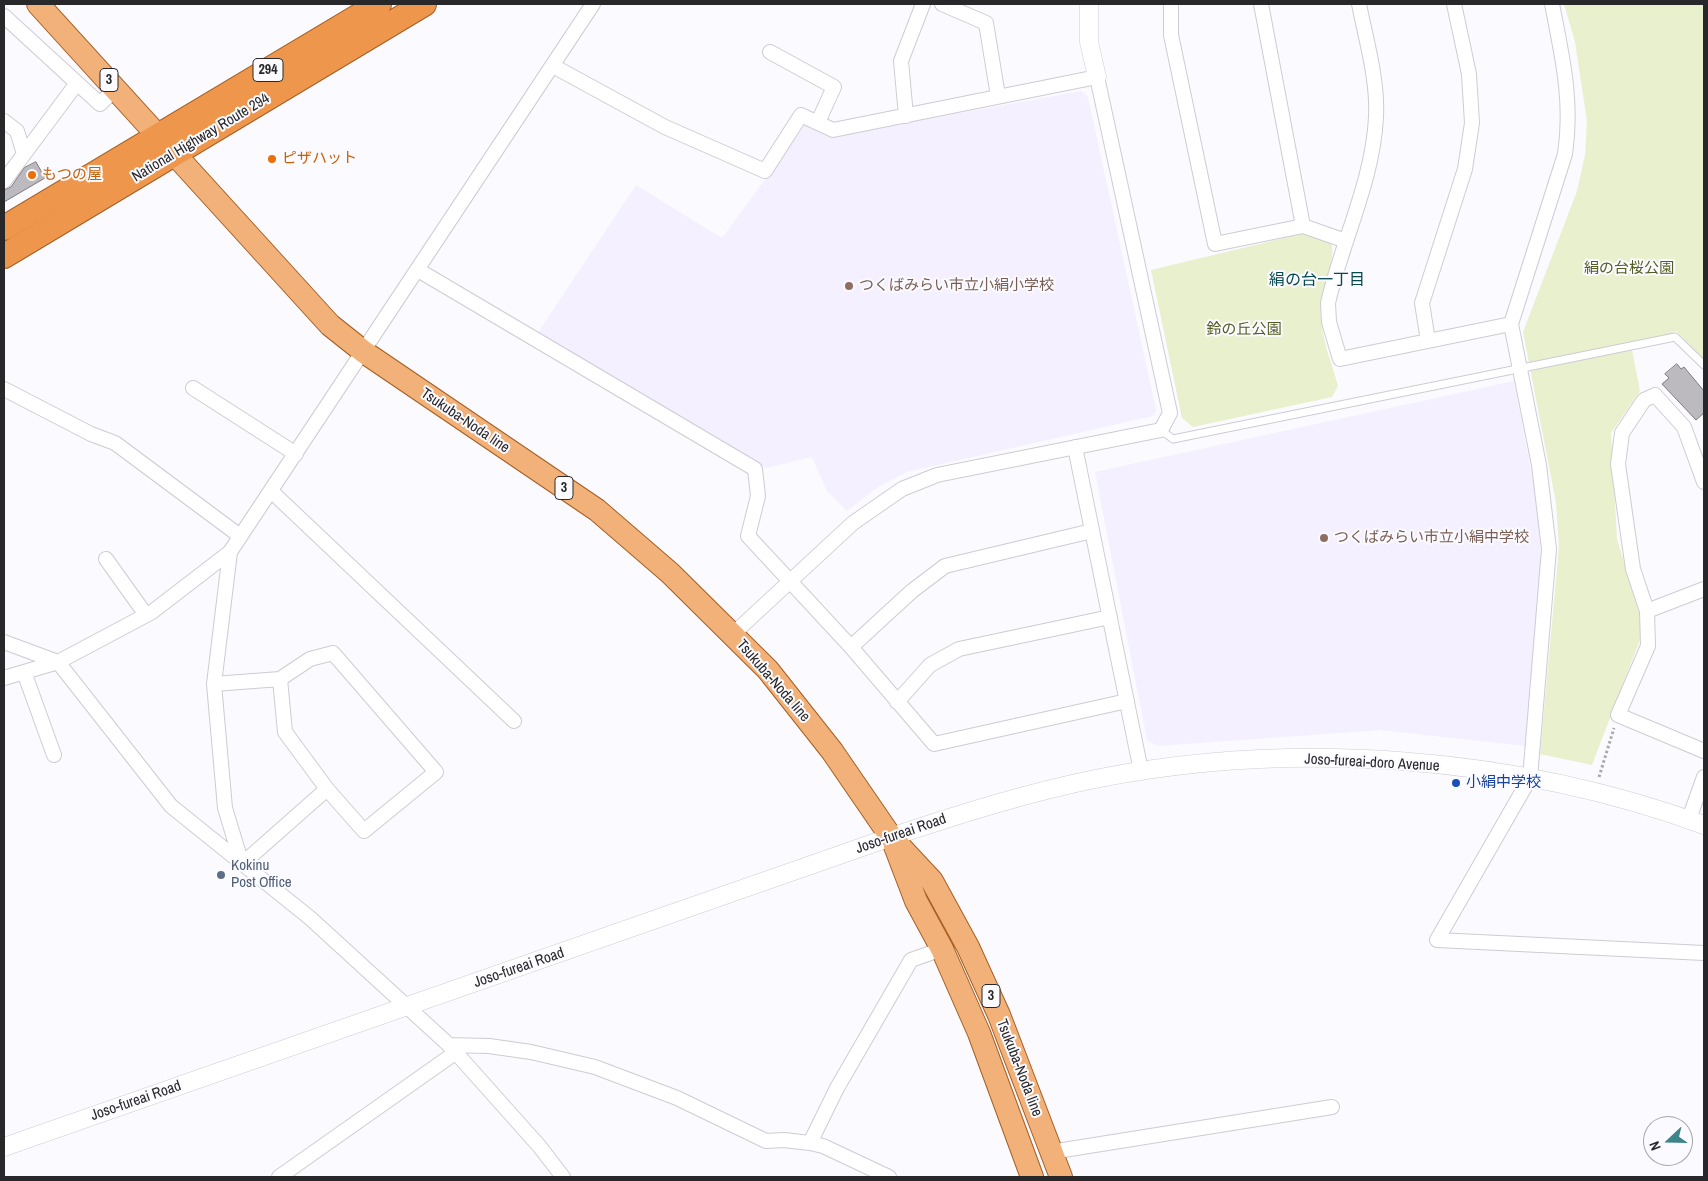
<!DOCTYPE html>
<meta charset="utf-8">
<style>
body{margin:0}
#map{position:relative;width:1708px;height:1181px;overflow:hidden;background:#fbfafe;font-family:"Archivo Narrow",sans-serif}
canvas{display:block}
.frame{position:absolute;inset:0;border:5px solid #28282a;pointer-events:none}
.north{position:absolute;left:1643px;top:1116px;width:50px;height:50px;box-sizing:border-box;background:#fbfafe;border:1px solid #a7a6a9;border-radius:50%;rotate:249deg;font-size:14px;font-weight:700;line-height:20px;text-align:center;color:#28282a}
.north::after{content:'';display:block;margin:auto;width:18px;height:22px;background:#3d858b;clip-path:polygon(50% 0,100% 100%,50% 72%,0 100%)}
</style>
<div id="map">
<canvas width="1708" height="1181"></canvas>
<div class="frame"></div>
<div class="north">N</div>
</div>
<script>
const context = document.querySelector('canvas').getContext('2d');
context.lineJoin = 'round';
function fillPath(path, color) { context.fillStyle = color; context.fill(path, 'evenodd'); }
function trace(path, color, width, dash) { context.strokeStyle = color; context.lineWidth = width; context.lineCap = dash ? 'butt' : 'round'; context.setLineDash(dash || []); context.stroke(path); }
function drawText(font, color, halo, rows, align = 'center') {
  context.font = font + ' "Archivo Narrow","Noto Sans JP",sans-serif'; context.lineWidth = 4; context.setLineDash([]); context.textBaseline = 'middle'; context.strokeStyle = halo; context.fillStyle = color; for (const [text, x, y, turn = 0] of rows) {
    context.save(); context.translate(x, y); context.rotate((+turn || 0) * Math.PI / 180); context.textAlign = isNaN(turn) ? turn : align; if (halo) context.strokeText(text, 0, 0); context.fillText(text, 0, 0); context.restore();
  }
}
fillPath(new Path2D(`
 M1081 91 1088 97 1156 410 1153 416 907 472 878 487 847 511 827 491 812 457 766 468 537 334 636 185 722 238 805 125 828 137Z
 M1514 381 1538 507 1541 568 1525 746 1380 730 1158 746 1147 740 1095 472Z`), '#f4f0ff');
fillPath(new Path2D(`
 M1564 4H1704V360L1676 331 1632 350 1640 391 1611 433 1617 539 1642 623 1641 637 1592 765 1540 754 1559 547 1556 503 1523 332 1577 191 1585 155 1587 121 1575 42Z
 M1305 233 1331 242C1337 259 1321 287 1321 306 1319 333 1331 360 1338 386L1332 397 1193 427 1182 418 1151 270Z`), '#e8f0cd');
const building = new Path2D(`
 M36 162 45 178 4 202V190L11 187 24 168Z
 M1677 364 1681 369 1684 367 1704 391V413L1696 420 1662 384 1669 378 1665 374Z`);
fillPath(building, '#bcb9bf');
trace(building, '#7e7b81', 1);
const service = new Path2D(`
 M1161 430 1173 439 1675 337 1704 365`);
const minor = new Path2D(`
 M942 4 986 23 998 96
 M1171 4V35L1215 244 1303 226 1346 241
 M1261 4 1303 226
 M1359 4C1366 40 1378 80 1376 117 1373 181 1342 241 1328 303L1329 322 1340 359 1511 324
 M1552 4C1562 56 1573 101 1565 154L1511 324 1539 465 1549 549 1530 778 1437 940 1704 953
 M4 16 77 83 4 181
 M770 52 834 87 818 122
 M553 66 665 127 765 171 801 115 833 130 1097 77 1170 413 1161 430 937 475 902 489 853 523 732 635
 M77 83 100 104 116 88
 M906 116 901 61 923 4
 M4 121 17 131 24 154
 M418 270 755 469 758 496 748 536 851 647 934 744 1127 701
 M1428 341 1422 303 1465 169 1472 123 1469 74 1454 4
 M193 388 296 454
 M4 389 91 434 115 443 240 536
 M1075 447 1141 771
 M1704 482 1684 427 1655 395 1644 400 1622 433 1618 464 1633 569 1647 611 1648 646 1618 715 1704 751
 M271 491 514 721
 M230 552 214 684 225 808 242 864
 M106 559 146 615
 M1647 611 1704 589
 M4 642 58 662 171 806 310 918 449 1045 540 1147 563 1177
 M851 647 912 591 945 566 1092 531
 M24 672 54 755
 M4 678 58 662 152 612 230 552 593 4
 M214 684 280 679 310 659 333 653 436 772 364 831 327 789 285 732 280 679
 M897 702 930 665 959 649 1110 617
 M1689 819 1704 777
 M242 864 327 789
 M449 1045 489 1046 531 1052 595 1067 677 1098 766 1141 784 1140 810 1143 837 1088 911 960 942 949
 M810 1143 823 1146 889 1177
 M1051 1152 1332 1107
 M279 1177 455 1053`);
const tertiary = new Path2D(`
 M1089 4V42L1097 77
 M4 1147 891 837C960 814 1029 792 1100 778 1298 740 1514 756 1704 825`);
const primary = new Path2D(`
 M38 4 330 325 364 352 597 510 670 573 768 670 832 751 891 837 932 881 968 947 999 1015 1061 1177
 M895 846 916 901 942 949 979 1033 1032 1177`);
const trunk = new Path2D(`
 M4 228 379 4
 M4 256 424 4`);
trace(service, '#ceccd3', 9);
trace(minor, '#ceccd3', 16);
trace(tertiary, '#ceccd3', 19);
trace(primary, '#a55f23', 24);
trace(trunk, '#a55f23', 26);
trace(new Path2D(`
 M1599 777 1614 728`), '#a9a8ab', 3, [2.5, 2.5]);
trace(service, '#fff', 7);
trace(minor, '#fff', 14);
trace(tertiary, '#fff', 18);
trace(primary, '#f2b179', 22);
trace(trunk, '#ee974c', 24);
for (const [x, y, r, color] of [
 [272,159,5,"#e8710a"],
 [32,175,5,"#e8710a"],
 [849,286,5,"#8d6e63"],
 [1324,538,5,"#8d6e63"],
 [1456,783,5,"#1a4fb4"],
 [221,875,5,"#5c6f8a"]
]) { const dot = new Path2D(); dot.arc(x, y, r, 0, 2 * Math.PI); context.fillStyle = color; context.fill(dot); trace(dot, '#fbfafe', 2); }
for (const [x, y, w] of [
 [268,70,30],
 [109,80,18],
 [564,488,18],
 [991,996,18]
]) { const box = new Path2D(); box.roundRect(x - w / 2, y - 11.5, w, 23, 4); context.fillStyle = '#fbfafe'; context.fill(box); trace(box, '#28282a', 1); }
drawText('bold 14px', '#28282a', null, [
 ["294",268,70],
 ["3",109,80],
 ["3",564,488],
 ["3",991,996]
]);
drawText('15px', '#28282a', '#fbfafe', [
 ["National Highway Route 294",201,138,-31],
 ["Tsukuba-Noda line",465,421,34],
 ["Tsukuba-Noda line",773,681,49],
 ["Joso-fureai-doro Avenue",1372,763,3],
 ["Joso-fureai Road",901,834,-19],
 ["Joso-fureai Road",519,968,-19],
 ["Tsukuba-Noda line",1019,1068,69],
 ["Joso-fureai Road",136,1101,-19]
]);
drawText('15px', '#c56008', '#fbfafe', [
 ["ピザハット",282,159],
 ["もつの屋",42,175]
], 'left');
drawText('15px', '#545d23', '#fbfafe', [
 ["絹の台桜公園",1629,269],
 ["鈴の丘公園",1244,330]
]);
drawText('15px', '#785e54', '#fbfafe', [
 ["つくばみらい市立小絹小学校",859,286],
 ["つくばみらい市立小絹中学校",1334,538]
], 'left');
drawText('15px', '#164399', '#fbfafe', [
 ["小絹中学校",1466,783]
], 'left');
drawText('15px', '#4e5e75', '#fbfafe', [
 ["Kokinu",231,866],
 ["Post Office",231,883]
], 'left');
drawText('16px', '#06484d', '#fbfafe', [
 ["絹の台一丁目",1317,281]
]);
</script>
